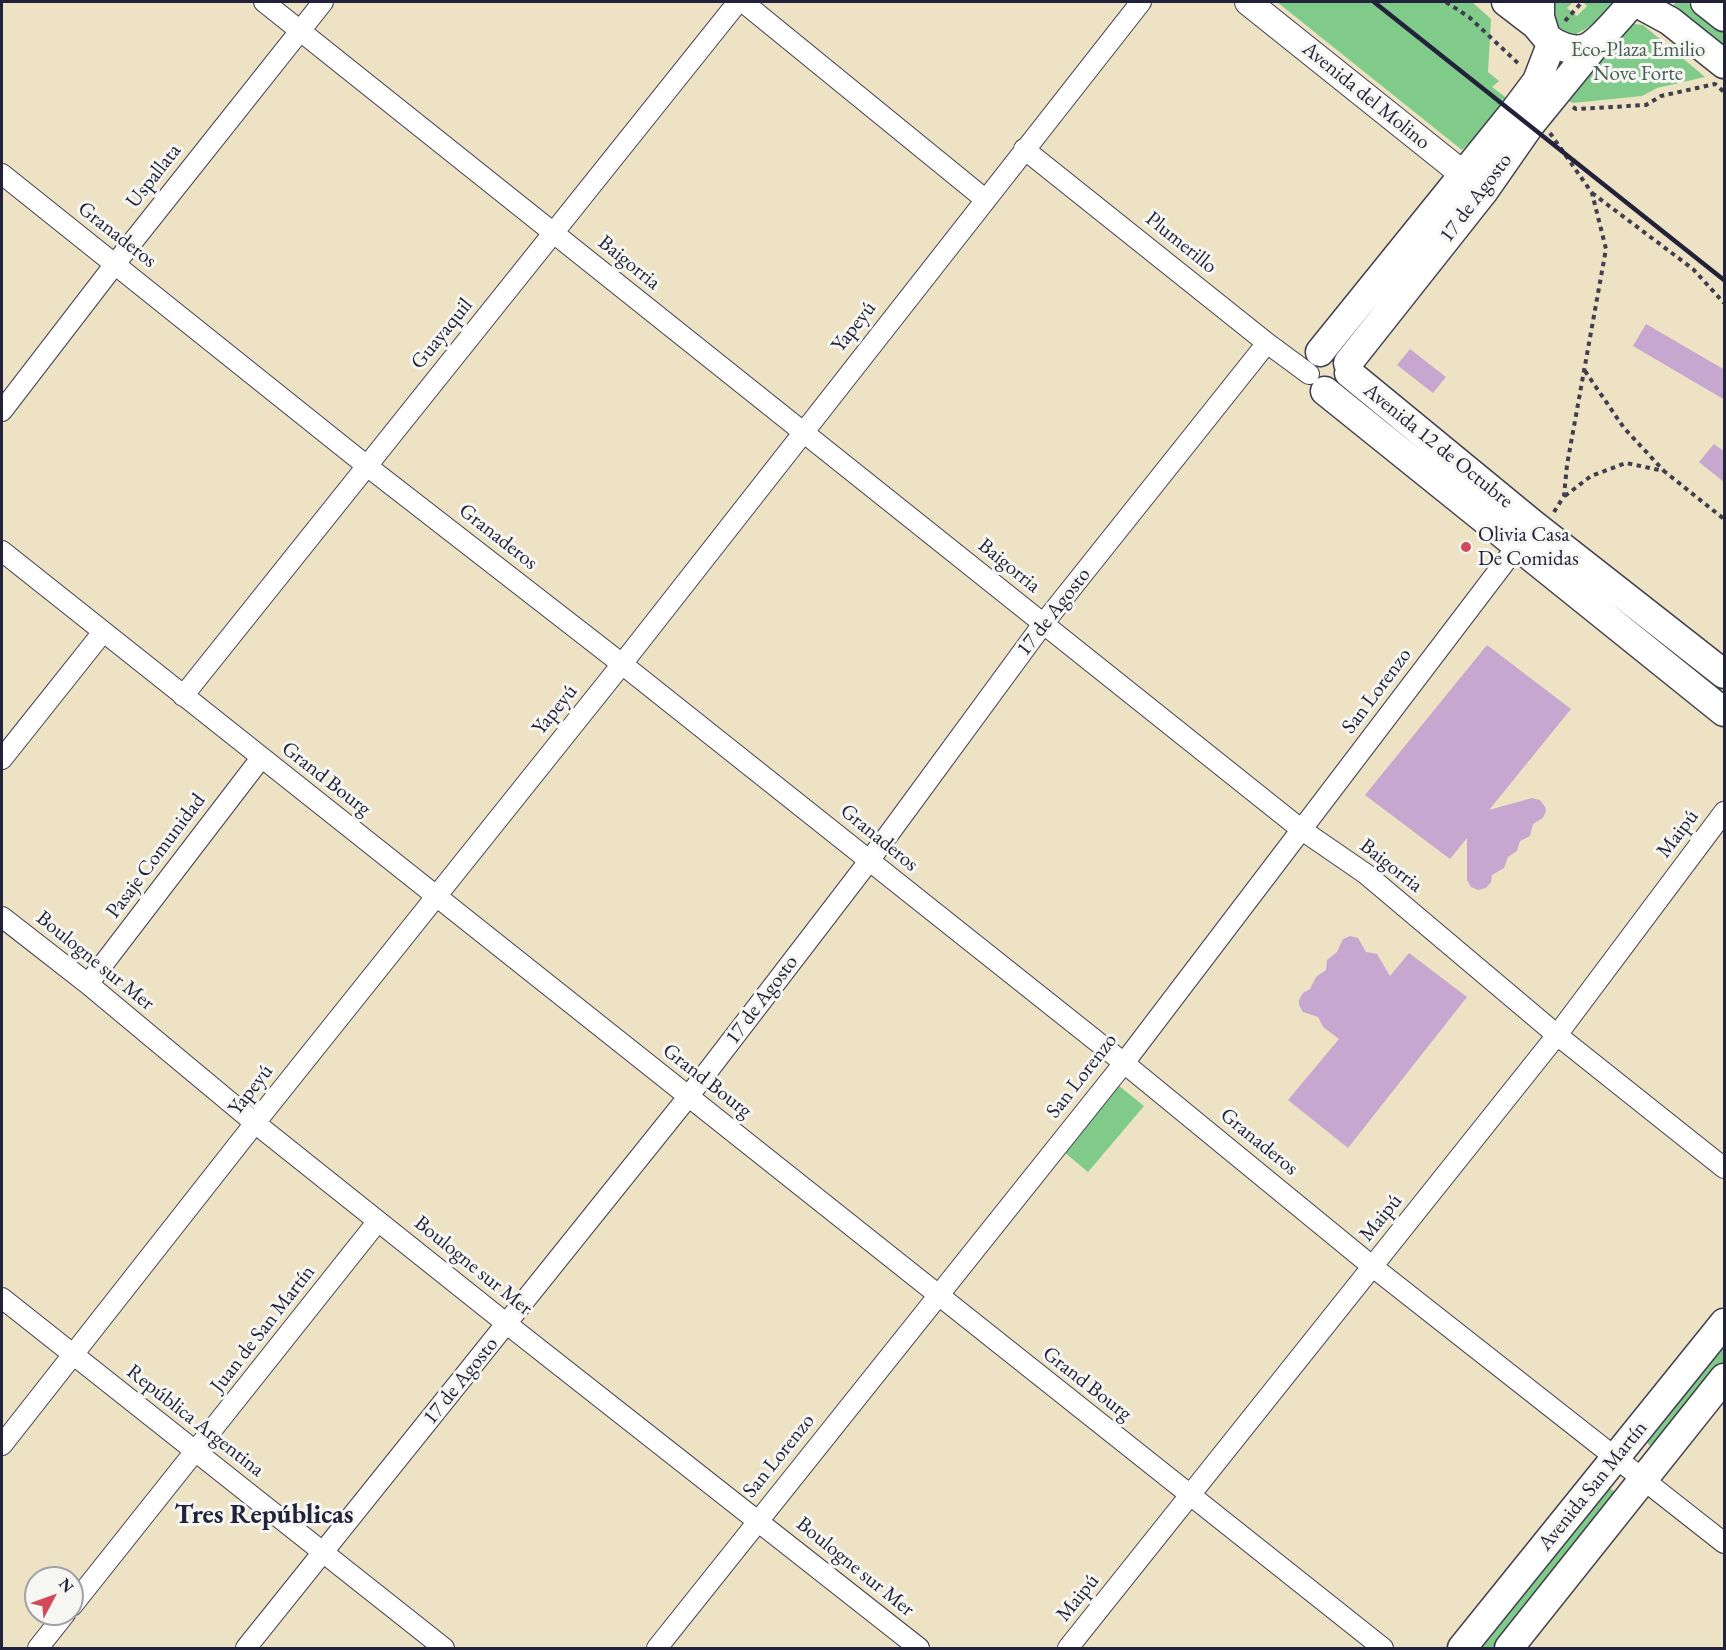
<!DOCTYPE html>
<meta charset="utf-8">
<style>
body{margin:0}
#map{position:relative;width:1726px;height:1650px;overflow:hidden;background:#ede2c4;font-family:"EB Garamond",serif}
canvas{display:block}
.frame{position:absolute;inset:0;border:3px solid #22223b;pointer-events:none}
.north{position:absolute;left:24px;top:1566px;width:60px;height:60px;box-sizing:border-box;background:#f6f6f2;border:2px solid #a1a1a9;border-radius:50%;rotate:49deg;font-size:16px;font-weight:700;line-height:24px;text-align:center;color:#22223b}
.north::after{content:'';display:block;margin:auto;width:21px;height:27px;background:#d1495b;clip-path:polygon(50% 0,100% 100%,50% 72%,0 100%)}
</style>
<div id="map">
<canvas width="1726" height="1650"></canvas>
<div class="frame"></div>
<div class="north">N</div>
</div>
<script>
const context = document.querySelector('canvas').getContext('2d');
context.lineJoin = 'round';
function fillPath(path, color) { context.fillStyle = color; context.fill(path, 'evenodd'); }
function trace(path, color, width, dash) { context.strokeStyle = color; context.lineWidth = width; context.lineCap = dash ? 'butt' : 'round'; context.setLineDash(dash || []); context.stroke(path); }
function drawText(font, color, halo, rows, align = 'center') {
  context.font = font + ' "EB Garamond",serif'; context.lineWidth = 6; context.setLineDash([]); context.textBaseline = 'middle'; context.strokeStyle = halo; context.fillStyle = color; for (const [text, x, y, turn = 0] of rows) {
    context.save(); context.translate(x, y); context.rotate((+turn || 0) * Math.PI / 180); context.textAlign = isNaN(turn) ? turn : align; if (halo) context.strokeText(text, 0, 0); context.fillText(text, 0, 0); context.restore();
  }
}
fillPath(new Path2D(`
 M1277 2H1472L1491 19 1488 72 1499 81 1492 87 1512 102 1462 150Z
 M1553 2H1573L1567 8 1577 16 1587 6 1583 2H1616C1602 16 1590 29 1571 36L1553 28Z
 M1676 2H1687L1724 32V48L1673 6Z
 M1634 24 1643 25 1705 77 1657 88 1642 96 1573 103 1565 99 1627 27Z
 M1113 1081 1144 1106 1088 1172 1058 1147Z
 M1724 1340V1361L1658 1444 1655 1446 1649 1445 1647 1442V1438Z
 M1609 1488 1614 1491 1615 1497 1495 1648H1478L1607 1489Z`), '#80cb89');
fillPath(new Path2D(`
 M1646 324 1725 370V400L1633 346Z
 M1410 349 1446 377 1433 393 1397 365Z
 M1714 444 1725 452V483L1699 462Z
 M1487 645 1571 709 1489 810 1532 798 1540 800 1545 807 1546 811 1543 818 1533 824 1530 836 1520 841 1517 851 1508 857 1504 868 1492 875 1491 882 1486 888 1478 890 1471 887 1467 880V838L1450 859 1365 795Z
 M1350 936 1358 938 1366 952 1377 954 1390 976 1409 953 1467 997 1348 1148 1288 1100 1339 1039 1323 1027 1318 1017 1303 1012 1299 1005V1000L1303 993 1310 989 1316 977 1326 970 1327 960 1337 952 1343 939Z`), '#c7a7cf');
const minor = new Path2D(`
 M264 2 1302 830 1366 874 1557 1035 1724 1168
 M743 2 986 200
 M1024 149 1267 343 1309 374
 M2 174 367 466 622 664 1124 1063 1373 1267 1724 1543
 M2 411 115 264 323 2
 M2 551 1383 1648
 M183 696 738 2
 M2 759 103 632
 M2 917 88 984 255 1123 507 1324 919 1648
 M88 984 261 758
 M2 1298 444 1648
 M2 1445 255 1123 622 664 1141 2
 M72 1606 378 1221
 M38 1648 65 1614
 M246 1648 688 1097 869 861 1043 624 1267 343
 M657 1648 1124 1063 1524 537
 M1068 1648 1557 1035 1724 812`);
const tertiary = new Path2D(`
 M1248 2 1463 174`);
const secondary = new Path2D(`
 M1506 2 1536 25 1546 37
 M1540 2V17L1546 37C1556 45 1572 53 1586 48 1600 42 1622 14 1633 2
 M1635 2 1670 21 1724 64
 M1705 2 1724 17
 M1320 352 1513 113 1537 81 1552 42
 M1348 363 1484 191 1530 125 1605 33
 M1349 373 1534 525 1724 674
 M1325 391 1724 712
 M1462 1648 1724 1323
 M1509 1648 1724 1378`);
trace(minor, '#403f50', 22);
trace(tertiary, '#403f50', 28);
trace(secondary, '#403f50', 31);
trace(new Path2D(`
 M1446 2 1469 17 1520 65
 M1565 21 1582 2
 M1573 107 1576 109 1646 105 1661 96 1715 84 1724 92
 M1550 133 1592 193 1606 249 1567 465 1564 496 1554 512
 M1592 193 1693 269 1724 303
 M1585 371 1624 428 1664 471
 M1565 496 1591 476 1626 463 1664 471 1724 519`), '#403f50', 4, [4.5, 4.5]);
trace(minor, '#fff', 20);
trace(tertiary, '#fff', 26);
trace(secondary, '#fff', 28);
trace(new Path2D(`
 M1374 2 1724 280`), '#22223b', 4.5);
for (const [x, y, r, color] of [
 [1466,547,6,"#d1495b"]
]) { const dot = new Path2D(); dot.arc(x, y, r, 0, 2 * Math.PI); context.fillStyle = color; context.fill(dot); trace(dot, '#f6f6f2', 2); }
drawText('21px', '#435d56', '#f6f6f2', [
 ["Eco-Plaza Emilio",1638,50],
 ["Nove Forte",1638,74]
]);
drawText('21px', '#22223b', '#f6f6f2', [
 ["Avenida del Molino",1366,96,39],
 ["Uspallata",154,176,-52],
 ["17 de Agosto",1476,198,-53],
 ["Granaderos",117,235,38],
 ["Plumerillo",1181,243,39],
 ["Baigorria",629,263,39],
 ["Yapeyú",854,327,-52],
 ["Guayaquil",442,334,-51],
 ["Avenida 12 de Octubre",1438,446,39],
 ["Granaderos",498,537,38],
 ["Baigorria",1009,566,39],
 ["17 de Agosto",1054,612,-52],
 ["San Lorenzo",1377,691,-53],
 ["Yapeyú",555,710,-51],
 ["Grand Bourg",326,779,38],
 ["Maipú",1678,834,-53],
 ["Granaderos",879,838,39],
 ["Pasaje Comunidad",156,856,-53],
 ["Baigorria",1391,866,38],
 ["Boulogne sur Mer",95,961,39],
 ["17 de Agosto",762,1000,-53],
 ["San Lorenzo",1082,1076,-52],
 ["Grand Bourg",707,1081,38],
 ["Yapeyú",251,1090,-52],
 ["Granaderos",1259,1142,39],
 ["Maipú",1381,1218,-51],
 ["Boulogne sur Mer",473,1266,39],
 ["Juan de San Martín",263,1329,-52],
 ["17 de Agosto",461,1381,-51],
 ["Grand Bourg",1087,1384,38],
 ["República Argentina",195,1421,38],
 ["San Lorenzo",779,1456,-51],
 ["Avenida San Martín",1593,1486,-51],
 ["Boulogne sur Mer",855,1567,39],
 ["Maipú",1078,1598,-51]
]);
drawText('21px', '#22223b', '#f6f6f2', [
 ["Olivia Casa",1478,535],
 ["De Comidas",1478,559]
], 'left');
drawText('bold 27px', '#22223b', '#f6f6f2', [
 ["Tres Repúblicas",264,1516]
]);
</script>
